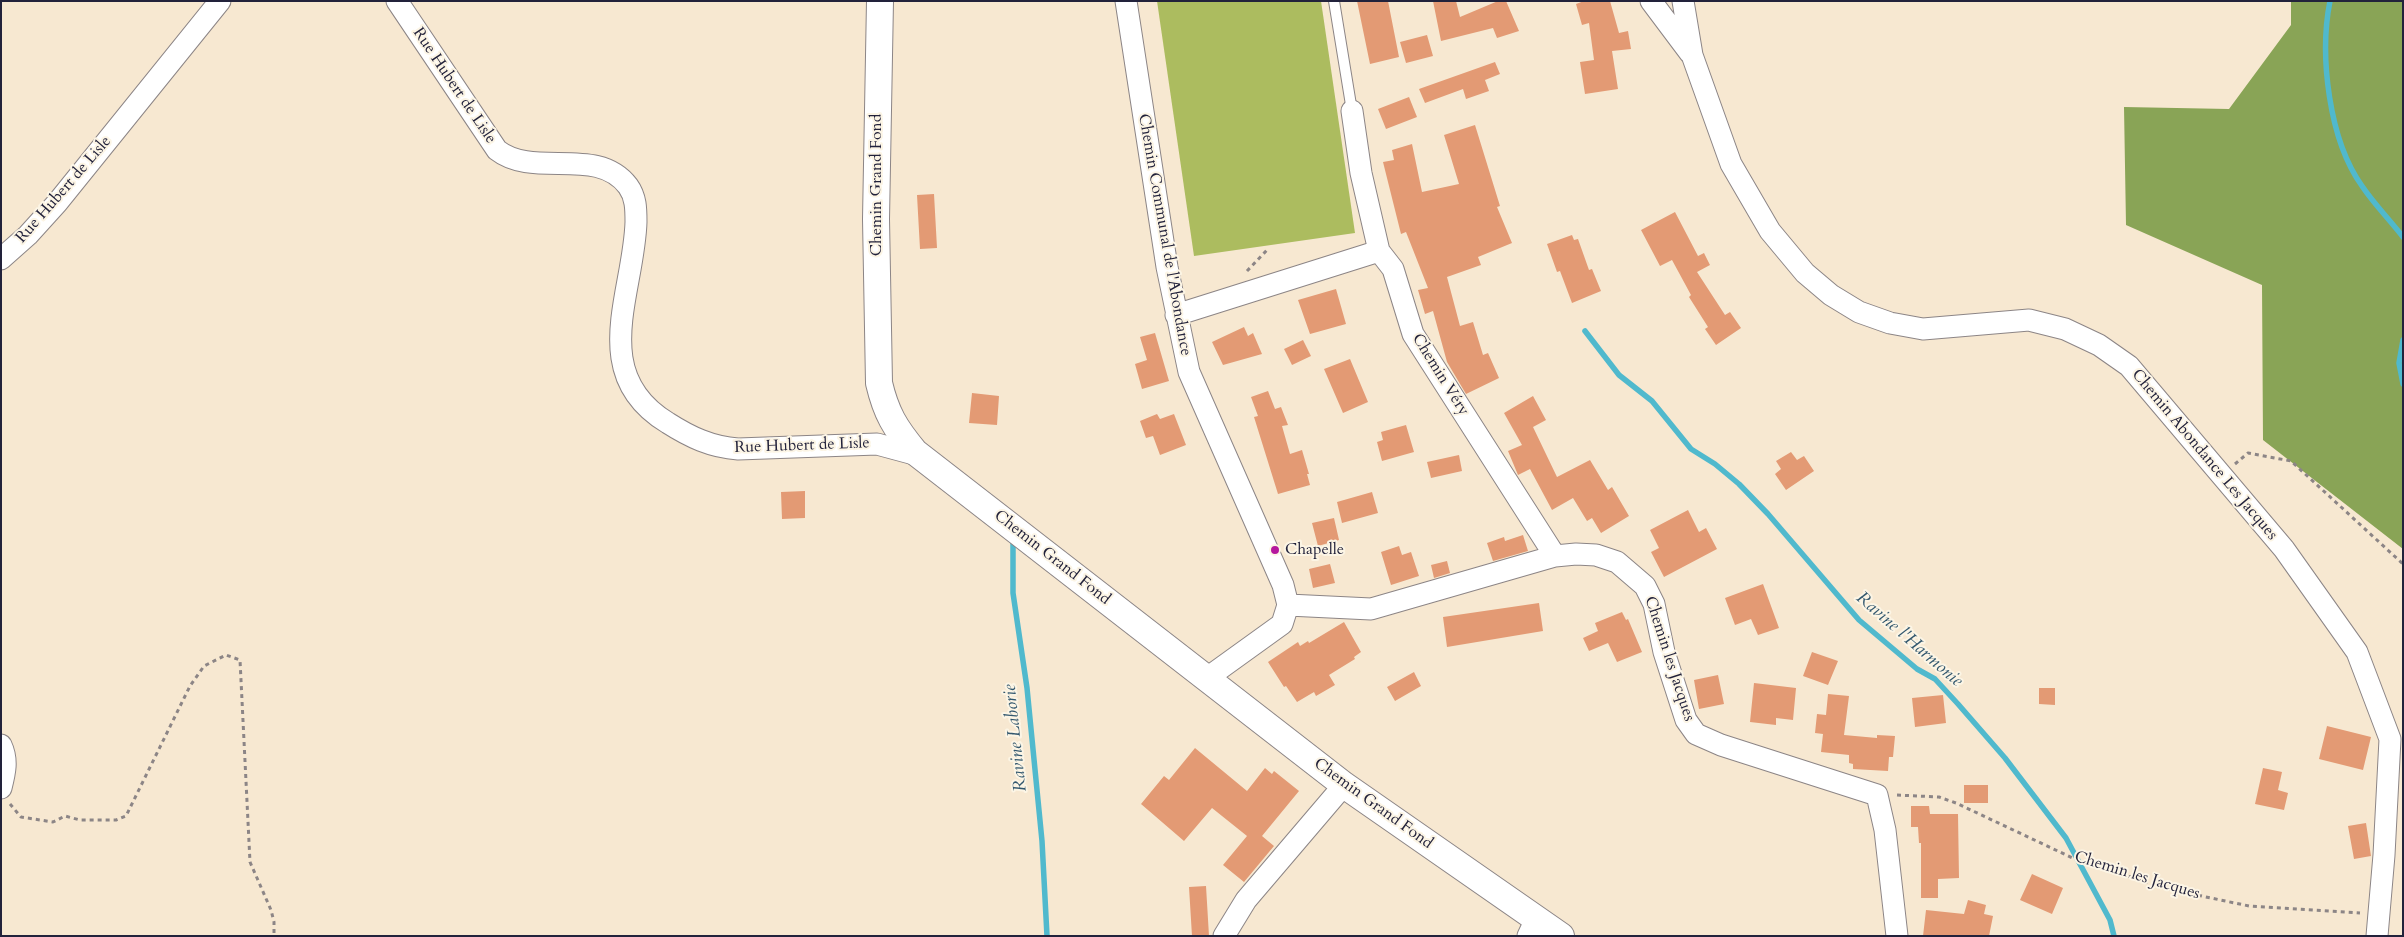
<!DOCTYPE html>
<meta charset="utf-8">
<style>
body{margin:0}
#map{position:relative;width:2404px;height:937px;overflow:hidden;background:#f7e8d1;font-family:Cardo,serif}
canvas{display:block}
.frame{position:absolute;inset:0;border:2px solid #22223b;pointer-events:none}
</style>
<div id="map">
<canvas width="2404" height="937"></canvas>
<div class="frame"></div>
</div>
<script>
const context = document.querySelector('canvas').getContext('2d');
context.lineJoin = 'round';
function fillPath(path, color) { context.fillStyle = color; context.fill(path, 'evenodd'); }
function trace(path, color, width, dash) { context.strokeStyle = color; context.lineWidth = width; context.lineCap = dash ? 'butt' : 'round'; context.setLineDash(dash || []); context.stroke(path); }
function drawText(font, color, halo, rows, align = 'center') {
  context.font = font + ' Cardo,serif'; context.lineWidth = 4; context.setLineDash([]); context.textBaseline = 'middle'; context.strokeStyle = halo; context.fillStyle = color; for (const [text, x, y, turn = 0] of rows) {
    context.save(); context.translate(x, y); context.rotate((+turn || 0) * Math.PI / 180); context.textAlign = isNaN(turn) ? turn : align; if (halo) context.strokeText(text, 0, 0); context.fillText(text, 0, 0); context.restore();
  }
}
fillPath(new Path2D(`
 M1157 1H1321L1355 233 1194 256Z`), '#acbc5f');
fillPath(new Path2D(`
 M2291 1H2403V549L2263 440 2262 285 2126 225 2124 107 2229 109 2291 25Z`), '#89a456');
trace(new Path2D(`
 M2330 1C2319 56 2329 140 2362 186 2374 204 2390 220 2403 237
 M1585 331 1619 375 1652 401 1691 449 1715 464 1739 484 1768 514 1859 620 1917 669 1935 679 1958 704 2005 758 2066 838 2110 920 2114 936
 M2403 340 2399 363 2403 384
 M1013 539V593L1027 688 1042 841 1047 936`), '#50b9cd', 5.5);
fillPath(new Path2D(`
 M1357 1H1388L1399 57 1370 64Z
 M1433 1H1456L1460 17 1498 1H1506L1519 31 1497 38 1493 28 1441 41Z
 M1584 1H1610L1619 33 1628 31 1631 49 1612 51 1618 89 1585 94 1580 62 1594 60 1589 23 1582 25 1576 4Z
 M1427 35 1433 56 1406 63 1400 42Z
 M1495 62 1500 74 1485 80 1489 91 1466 99 1463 89 1425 103 1419 89Z
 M1409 97 1417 117 1386 129 1378 109Z
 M1475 125 1500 206 1497 207 1512 243 1478 257 1481 265 1447 277 1460 326 1473 322 1483 355 1488 353 1499 378 1466 394 1447 362 1433 311 1425 314 1418 290 1428 288 1406 232 1401 234 1383 162 1394 160 1392 150 1412 144 1422 192 1459 184 1444 135Z
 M934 194 937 248 920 249 917 195Z
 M1675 212 1698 256 1704 253 1710 265 1697 272 1725 315 1730 312 1741 328 1716 345 1705 329 1708 327 1689 297 1691 295 1672 260 1660 266 1641 230Z
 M1572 235 1574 240 1578 239 1589 270 1592 269 1601 291 1572 303 1560 271 1557 272 1547 244Z
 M1336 289 1346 324 1310 334 1298 300Z
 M1244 327 1248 336 1253 333 1262 354 1223 365 1212 342Z
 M1155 333 1169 381 1142 389 1135 364 1147 360 1140 337Z
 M1303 340 1311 356 1292 365 1284 349Z
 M1350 359 1368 402 1343 413 1324 369Z
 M1268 391 1275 409 1281 407 1288 425 1282 426 1290 454 1302 450 1309 474H1307L1310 485 1278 494 1254 417 1258 416 1251 397Z
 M972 393 999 396 997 425 969 423Z
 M1533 396 1546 420 1533 427 1557 477 1590 460 1608 490 1612 487 1629 516 1601 533 1592 518 1587 521 1573 498 1552 510 1530 469 1518 475 1508 451 1522 445 1504 413Z
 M1157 414 1160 419 1174 414 1186 445 1160 455 1153 436 1146 438 1140 421Z
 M1406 425 1414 452 1382 461 1377 442 1383 440 1381 432Z
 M1791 452 1797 460 1804 456 1814 471 1786 490 1775 474 1781 469 1776 461Z
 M1459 455 1462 471 1431 478 1427 462Z
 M805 491V518L782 519 781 492Z
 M1372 492 1378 513 1342 523 1337 502Z
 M1688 510 1699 532 1706 528 1717 549 1664 577 1651 552 1659 548 1650 530Z
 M1334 518 1339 540 1318 546 1312 523Z
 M1523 535 1528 551 1493 561 1487 543 1504 537 1505 541Z
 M1399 546 1402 555 1411 552 1419 576 1391 585 1381 552Z
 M1447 561 1450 573 1434 578 1431 565Z
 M1330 564 1335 583 1313 588 1309 569Z
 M1763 584 1779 628 1758 635 1751 619 1735 625 1725 598Z
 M1539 603 1543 631 1447 647 1443 617Z
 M1622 612 1626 620 1628 619 1642 652 1617 662 1608 643 1589 651 1583 638 1598 631 1595 623Z
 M1344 622 1361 652 1354 657 1355 659 1329 675 1335 685 1316 696 1314 692 1297 702 1286 686 1284 687 1268 662 1298 642 1300 646 1308 641 1309 643Z
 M1812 652 1838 661 1828 685 1803 676Z
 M1414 672 1421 686 1395 701 1387 687Z
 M1718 675 1724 704 1699 709 1694 680Z
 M1754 683 1796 688 1793 720 1776 718V725L1750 722Z
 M2039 688H2055V705L2039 704Z
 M1828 694 1849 696 1844 735 1877 738V735L1895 736 1893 757H1889L1888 771 1853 769V764L1849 763V755L1821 752 1823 734 1815 733 1817 714 1826 715Z
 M1943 695 1946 723 1915 727 1912 698Z
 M2327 726 2371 737 2363 770 2319 759Z
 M1195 748 1247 791 1265 768 1272 774 1274 771 1299 791 1262 836 1274 846 1244 882 1223 865 1247 836 1212 808 1184 841 1141 804 1164 776 1169 780Z
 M2263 768 2282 772 2278 790 2288 793 2284 810 2255 804Z
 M1964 785H1988V803H1964Z
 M1911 806H1929L1930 814H1958L1959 878 1938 879V898H1921V843H1919L1918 827H1911Z
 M2366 823 2371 856 2354 859 2348 826Z
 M2032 874 2063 888 2052 914 2020 900Z
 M1206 886 1209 936H1192L1189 887Z
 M1968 900 1986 905 1984 914 1993 916 1989 936H1923L1926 910 1964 914Z`), '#e39a74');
const service = new Path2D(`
 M1334 1 1352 111`);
const minor = new Path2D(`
 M397 1 497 150C534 179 597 145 628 186 636 197 636 209 636 222 634 293 587 374 668 423 690 437 711 447 738 449L877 444 914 454 915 452
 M1126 1 1167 267 1189 372 1283 585 1288 605 1282 624 1214 673 1209 681
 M1651 1 1690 53
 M1683 1 1692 55 1731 164 1770 231 1805 273 1831 295 1859 312 1890 323 1923 329 2029 320 2065 329 2099 345 2129 366 2284 549 2357 652 2390 739 2384 855 2377 936
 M1352 111 1361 173 1379 251 1393 269 1413 334 1555 556
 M1 259 28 235 57 203 220 1
 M1176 315 1379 251
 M1288 605 1371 609 1555 556 1576 554 1596 555 1617 562 1645 586 1654 604 1664 652 1686 720 1696 734 1721 745 1877 795 1885 830 1897 936
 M1 745C8 760 5 772 1 788
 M1224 936 1246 900 1344 785
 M1528 936 1536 919`);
const tertiary = new Path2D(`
 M880 1 876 219 879 383C886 413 895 428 915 452L1344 785 1561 936`);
trace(service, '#8c8586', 12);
trace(minor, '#8c8586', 23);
trace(tertiary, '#8c8586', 28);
trace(new Path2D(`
 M1247 271 1267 250
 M2235 464 2248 453 2291 461 2403 564
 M1897 795 1939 797 1956 803 2079 861 2173 890 2249 906 2360 913
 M10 804 21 817 53 822 65 816 80 820H116L126 816 190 686 204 666 226 655 240 660 250 862 271 910 274 922V936`), '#8c8586', 3, [4, 4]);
trace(service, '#fff', 10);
trace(minor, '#fff', 21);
trace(tertiary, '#fff', 26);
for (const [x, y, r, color] of [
 [1275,550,5,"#b5179e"]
]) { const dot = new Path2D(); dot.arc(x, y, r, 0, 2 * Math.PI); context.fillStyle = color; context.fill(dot); trace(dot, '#fcf5e5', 2); }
drawText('16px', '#22223b', '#fcf5e5', [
 ["Rue Hubert de Lisle",454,86,56],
 ["Chemin Grand Fond",877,185,-90],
 ["Rue Hubert de Lisle",64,190,-49],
 ["Chemin Communal de l'Abondance",1164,235,80],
 ["Chemin Véry",1440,375,58],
 ["Rue Hubert de Lisle",802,446,-2],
 ["Chemin Abondance Les Jacques",2204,455,50],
 ["Chemin Grand Fond",1052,558,38],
 ["Chemin les Jacques",1669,659,72],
 ["Chemin Grand Fond",1373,804,36],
 ["Chemin les Jacques",2137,876,17]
]);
drawText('16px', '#22223b', '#fcf5e5', [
 ["Chapelle",1285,550]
], 'left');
drawText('italic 18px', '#32576e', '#fcf5e5', [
 ["Ravine l'Harmonie",1909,640,41],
 ["Ravine Laborie",1016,738,-96]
]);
</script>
